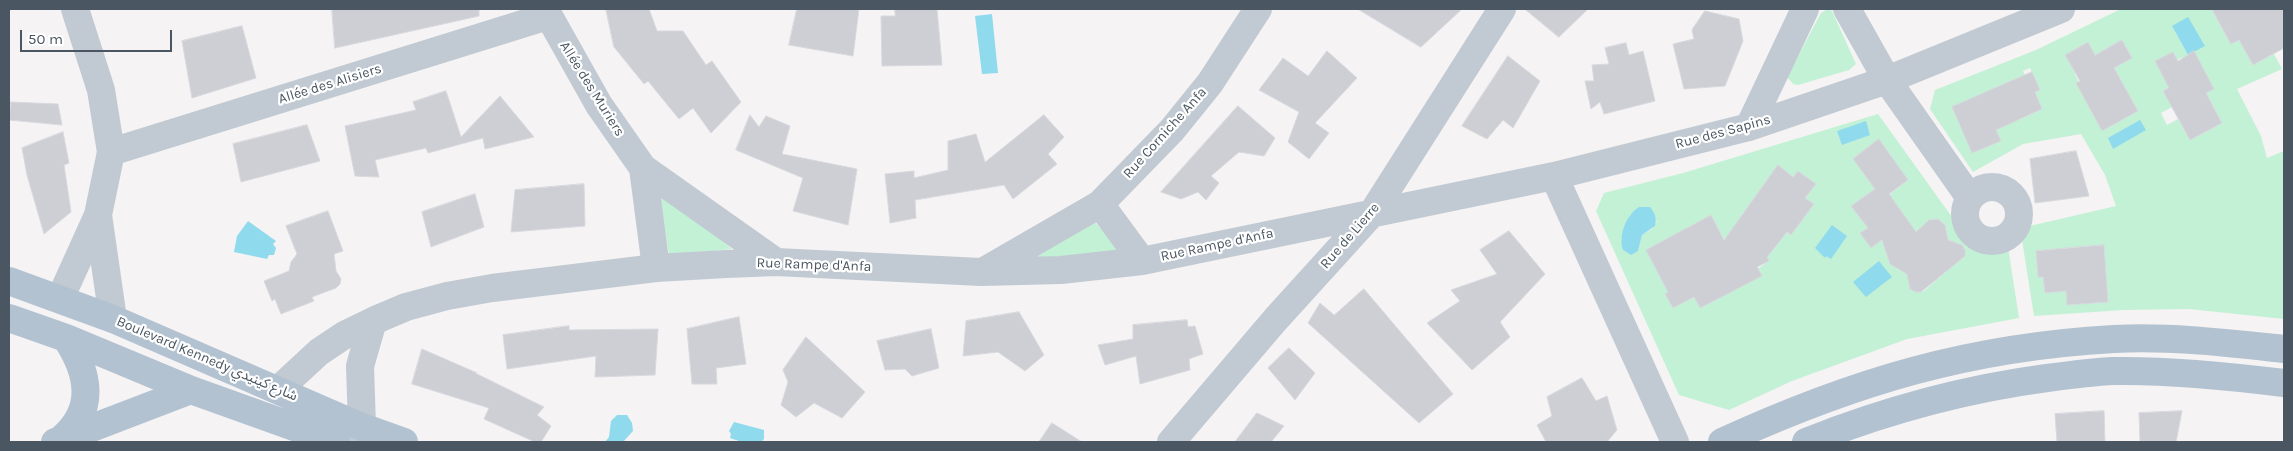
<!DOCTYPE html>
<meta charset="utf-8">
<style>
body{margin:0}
#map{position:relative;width:2293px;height:451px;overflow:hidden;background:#f5f3f3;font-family:Karla,sans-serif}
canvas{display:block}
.frame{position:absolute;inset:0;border:10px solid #4a5661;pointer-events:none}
.scale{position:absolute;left:20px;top:30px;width:152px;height:22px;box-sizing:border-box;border:2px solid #4a5661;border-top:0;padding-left:6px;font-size:15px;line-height:18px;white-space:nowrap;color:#4a5661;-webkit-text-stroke:4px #fff;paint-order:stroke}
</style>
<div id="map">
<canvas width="2293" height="451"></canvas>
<div class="frame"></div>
<div class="scale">50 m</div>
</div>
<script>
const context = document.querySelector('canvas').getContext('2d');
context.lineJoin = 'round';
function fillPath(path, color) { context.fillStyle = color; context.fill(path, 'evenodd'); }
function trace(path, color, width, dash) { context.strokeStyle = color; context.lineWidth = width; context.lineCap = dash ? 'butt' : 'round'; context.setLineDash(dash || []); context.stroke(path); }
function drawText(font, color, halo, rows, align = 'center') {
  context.font = font + ' Karla,"Noto Sans Arabic",sans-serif'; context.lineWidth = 4.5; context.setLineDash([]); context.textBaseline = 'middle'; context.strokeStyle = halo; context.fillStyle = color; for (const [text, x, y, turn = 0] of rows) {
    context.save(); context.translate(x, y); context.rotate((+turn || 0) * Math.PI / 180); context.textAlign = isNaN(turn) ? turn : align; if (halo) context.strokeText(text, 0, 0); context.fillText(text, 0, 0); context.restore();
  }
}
fillPath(new Path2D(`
 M1828 9 1832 11 1856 64 1849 70 1798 85 1793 84 1787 77 1821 13Z
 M2121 9H2212L2231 44 2239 40 2253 65 2274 54 2282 69 2237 89 2261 136 2267 158 2284 151V319L2189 309 2123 310 2034 316 2022 240 2030 226 2116 206 2105 175 2081 134 2023 144 1973 172 1930 109 1935 90 2036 50ZM2172 26 2213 89 2203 94 2212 104 2222 123 2190 140 2178 119 2167 125 2161 113 2172 107 2163 91 2169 88 2173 52 2177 60 2188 55ZM2122 40 2132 58 2114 68 2138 111 2102 131 2066 55 2088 42 2095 55ZM2030 68 2040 90 2035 92 2042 109 2019 120 2025 75 2023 71ZM1980 95 2001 141 1972 153ZM2104 245 2108 302 2068 305 2066 291 2045 293 2043 277H2038L2037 251Z
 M1878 114 1975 249 1990 253 2008 247 2019 318 1907 339 1792 381 1729 410 1679 395 1596 211 1604 193 1683 173ZM1879 140 1891 155 1888 158 1908 180 1889 195 1908 222 1871 248 1861 233 1868 228 1852 206 1875 189 1853 159ZM1778 166 1793 177 1798 171 1815 184 1805 198 1814 204 1791 235 1787 232 1778 243 1741 216ZM1631 214 1657 221 1652 229 1642 235 1638 251 1621 240ZM1711 215 1724 239 1740 231 1762 247 1769 261 1700 308 1694 297 1673 308 1665 294 1687 283V228ZM1932 219H1938L1945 225 1941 252 1957 243 1964 247 1965 255 1924 291 1915 292C1902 285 1914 267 1918 256L1900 269 1890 264 1891 254Z
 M659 190 732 249 669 255Z
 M1093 220 1123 253 1012 264Z`), '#c3f1d5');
fillPath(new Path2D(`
 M992 14 998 73 982 74 975 16Z
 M2188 17 2205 46 2188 55 2172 26Z
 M2140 120 2146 130 2113 149 2108 138Z
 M1866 121 1870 135 1842 145 1837 131Z
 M1639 207H1650C1655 213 1657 218 1655 226L1642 235 1638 251 1631 255 1623 250C1618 236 1626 215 1639 207Z
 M248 221 276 241 273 244 276 248 274 255H269L267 259 234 252 237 236Z
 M1832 225 1847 236 1831 259 1826 256 1825 258 1815 248Z
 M1879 261 1892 277 1866 297 1853 282Z
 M617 415H627L632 423 633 431 623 442H605L609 437 611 421Z
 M734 422 764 430V439L761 442H742L730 438 731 434 729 431Z`), '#90daee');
const building = new Path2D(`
 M332 9H479V16L335 48Z
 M606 9H649L657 31H683L706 65 712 61 741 102 711 133 693 108 679 119 648 81 644 84 614 47Z
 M797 9H859L853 56 789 45Z
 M895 9H937L942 65 882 66 881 16H895Z
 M1358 9H1462L1421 47Z
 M1525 9H1588L1559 37Z
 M2212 9H2284V48L2253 65 2239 40 2231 44Z
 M1705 11 1739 19 1743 41 1725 86 1684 89 1673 44 1694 39 1692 30Z
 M242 26 256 78 192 98 182 41Z
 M2122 40 2132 58 2114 68 2138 111 2102 131 2076 83 2080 81 2065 55 2088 42 2095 55Z
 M1626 43 1629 55 1643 51 1655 101 1604 114 1600 102 1591 109 1585 81H1594L1592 65 1609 64 1605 48Z
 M1327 51 1357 78 1315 123 1329 133 1309 159 1288 142 1299 112 1259 90 1283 58 1308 76Z
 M2194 51 2214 89 2206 93 2222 123 2190 140 2163 91 2169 88 2155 61 2173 52 2178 61Z
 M1508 56 1540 81 1513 128 1503 120 1487 139 1462 126Z
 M2032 72 2040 90 2035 92 2042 109 1996 130 2001 141 1972 153 1952 107Z
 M446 91 461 137 500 96 534 137 485 149 483 138 428 153 426 148 375 160 379 177 355 176 345 126 416 110 413 102Z
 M11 102 58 104 62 125 9 120Z
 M1238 106 1275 138 1264 156 1239 152 1211 176 1219 183 1206 200 1198 192 1181 199 1161 192Z
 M750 115 759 127 766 116 790 126 782 154 857 169 848 225 793 211 803 178 736 150Z
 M1044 115 1064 137 1048 154 1057 164 1013 199 1004 185 915 200 916 218 890 223 885 174 914 171V178L948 170V141L976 134 985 162Z
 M307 125 320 161 241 182 233 144Z
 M63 132 69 163 64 165 71 212 44 234 27 175 22 148Z
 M1879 139 1908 180 1889 194 1916 232 1929 220 1938 219 1945 225 1948 240 1962 245 1965 250V256L1921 292H1915L1910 289 1907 274 1890 264 1882 240 1871 248 1860 233 1868 228 1851 206 1875 189 1853 159Z
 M2076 151 2089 196 2035 203 2030 159Z
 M1778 165 1793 177 1798 171 1816 184 1805 198 1814 204 1791 235 1787 232 1767 257 1769 261 1757 267 1762 276 1700 308 1694 297 1673 308 1665 294 1668 292 1646 250 1711 215 1724 240Z
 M584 184 585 226 511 232 515 190Z
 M475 194 484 227 431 247 422 212Z
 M328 211 343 251 334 254 336 271 341 279 340 284 336 288 312 297 314 301 281 314 275 299 272 301 264 281 289 271 291 262 297 254 286 226Z
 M1509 231 1545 274 1500 322 1510 337 1472 370 1427 323 1460 301 1451 290 1497 274 1480 250Z
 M2104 245 2108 302 2067 305 2066 291 2045 293 2043 277H2038L2036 251Z
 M1364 289 1453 394 1419 423 1308 323 1320 303 1334 315Z
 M1019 312 1044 355 1025 371 998 352 963 356 966 321Z
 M739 317 746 364 716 368 717 384H692L687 329Z
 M1187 320 1188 327 1195 326 1203 354 1189 359 1190 370 1140 384 1136 356 1105 365 1098 345 1133 339V325Z
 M569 326V330L658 329 655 375 595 377 596 356 507 369 503 335Z
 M931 329 939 368 912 376 905 369 885 370 877 341Z
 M806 337 865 392 842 418 814 403 796 417 781 405 788 382 783 370Z
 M1289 348 1315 373 1295 400 1268 368Z
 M422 349 477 373H475L544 407 537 415 551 426 541 442H535L484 419 489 408 412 384Z
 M1582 378 1596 401 1607 396 1617 430 1607 442H1546L1537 425 1552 416 1547 397Z
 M2104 411 2105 442H2057L2055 414Z
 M2182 411 2176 442H2140L2139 413Z
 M1257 413 1284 426 1271 442H1235Z
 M1052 423 1082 442H1039Z`);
fillPath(building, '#cdcfd5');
trace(building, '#d7d9de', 1);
trace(new Path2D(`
 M545 9 599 105 643 168 776 262
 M1847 9 1887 80 1970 198
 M1749 127 1805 9
 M111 152 548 16
 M643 168 656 268
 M1554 176 1675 442
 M1965 214a27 27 0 1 1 54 0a27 27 0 1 1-54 0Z
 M1100 204 1142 261
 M98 215 113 319
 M984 271 1100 204 1172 130 1210 83 1258 9
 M60 299 98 215 111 152 101 90 75 9
 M279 389 319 352 346 334 373 321 406 307 447 296 492 288 656 268 726 264 776 262 981 272 1061 270 1142 261 1554 176 1749 127 1887 80 2061 9
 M351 442 362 427 360 366 373 321
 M1171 442 1275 320 1373 212 1502 9`), '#c1cad2', 28);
trace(new Path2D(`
 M9 281 113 319 362 427 404 442
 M9 318 66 338 191 390 336 442
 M60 440C97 410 89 373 66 338
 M55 442 191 390
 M1722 442C1853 382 1969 347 2114 339 2171 336 2228 343 2284 349
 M1806 442C1884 411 1963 389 2047 378 2069 375 2092 372 2114 371 2171 370 2228 376 2284 383`), '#b3c2d1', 28);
drawText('14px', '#4a5661', '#fff', [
 ["Allée des Alisiers",330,84,-17],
 ["Allée des Muriers",592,89,58],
 ["Rue des Sapins",1723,132,-15],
 ["Rue Corniche Anfa",1165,133,-48],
 ["Rue de Lierre",1350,236,-49],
 ["Rue Rampe d'Anfa",1217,245,-12],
 ["Rue Rampe d'Anfa",814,265,2],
 ["Boulevard Kennedy شارع كينيدي",207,359,23]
]);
</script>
